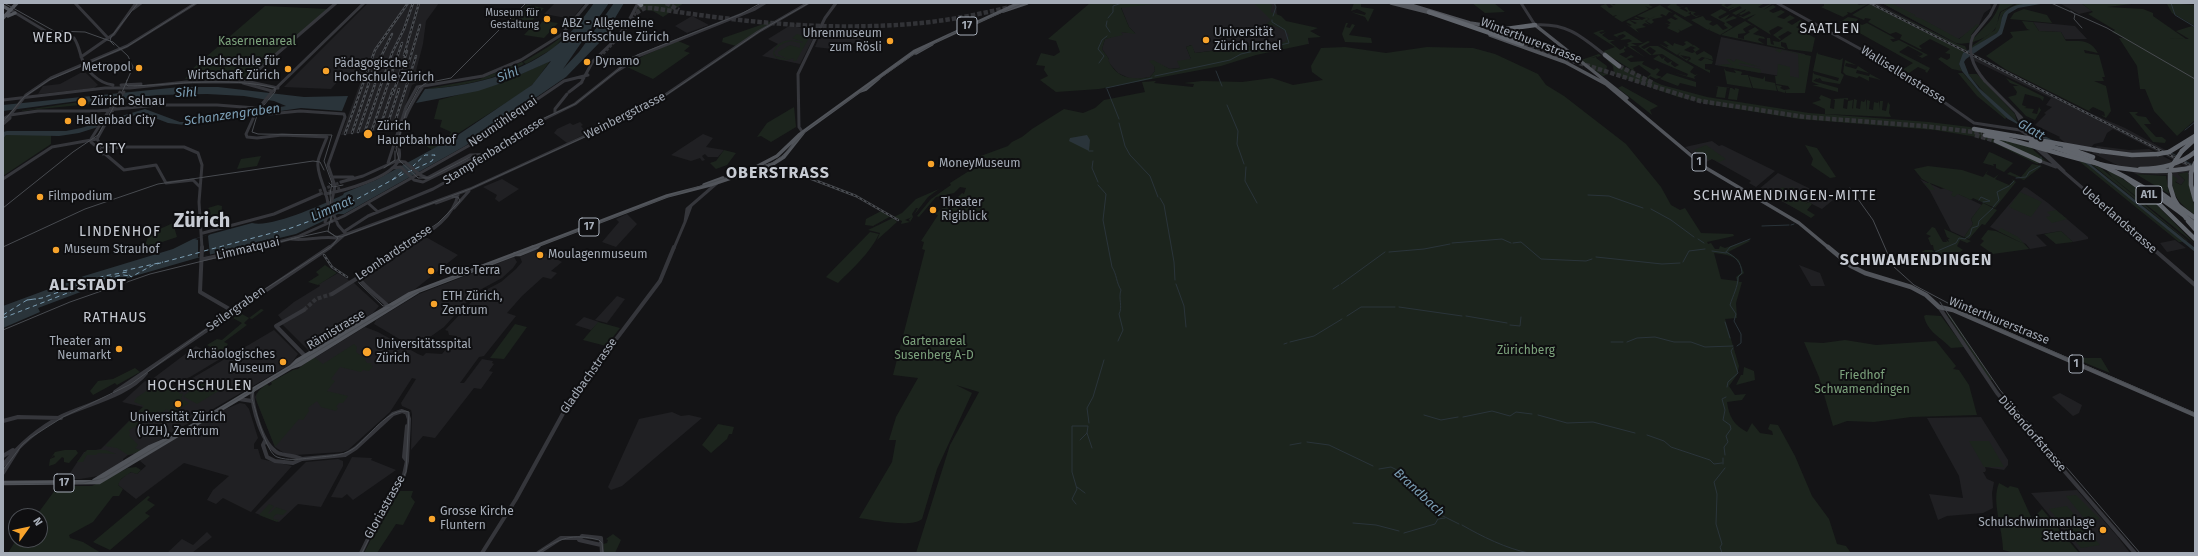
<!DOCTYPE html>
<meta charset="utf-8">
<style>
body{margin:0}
#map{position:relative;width:2198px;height:556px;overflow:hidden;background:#141416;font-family:"Fira Sans",sans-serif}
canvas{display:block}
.frame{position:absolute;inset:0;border:4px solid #a5acb7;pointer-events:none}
.north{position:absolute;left:8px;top:508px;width:40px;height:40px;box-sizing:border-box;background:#0f0f11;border:1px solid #4b4e53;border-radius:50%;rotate:57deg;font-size:11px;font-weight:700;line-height:16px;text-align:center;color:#a5acb7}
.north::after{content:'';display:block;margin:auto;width:14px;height:18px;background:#f7a32b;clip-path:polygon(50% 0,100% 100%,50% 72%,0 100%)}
</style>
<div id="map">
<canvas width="2198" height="556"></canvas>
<div class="frame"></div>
<div class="north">N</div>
</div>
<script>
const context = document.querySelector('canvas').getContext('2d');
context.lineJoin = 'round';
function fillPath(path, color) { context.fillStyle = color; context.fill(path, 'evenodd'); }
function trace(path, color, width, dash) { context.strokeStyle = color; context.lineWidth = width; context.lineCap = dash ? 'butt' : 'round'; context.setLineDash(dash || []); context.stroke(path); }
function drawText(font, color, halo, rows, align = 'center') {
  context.font = font + ' "Fira Sans",sans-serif'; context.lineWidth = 4; context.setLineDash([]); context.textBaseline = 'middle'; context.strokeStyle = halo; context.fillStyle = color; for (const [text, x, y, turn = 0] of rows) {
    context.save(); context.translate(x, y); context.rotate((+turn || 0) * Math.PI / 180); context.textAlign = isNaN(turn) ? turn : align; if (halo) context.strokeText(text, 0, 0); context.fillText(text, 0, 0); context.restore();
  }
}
fillPath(new Path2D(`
 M368 3H439L426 21 423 44 416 71 423 70 420 81 412 85 398 128 341 135 362 78 338 81 331 89 284 87Z
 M555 3H585L572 19 544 14Z
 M1129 3H1276L1277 17 1308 39 1309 44 1272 43 1195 53 1191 45 1186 47 1194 66 1170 69 1163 66H1154L1155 71 1150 77 1133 80 1118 73 1110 64 1107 60 1109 59 1102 49 1105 39 1120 34 1121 32 1135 33 1129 27 1121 7Z
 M1866 3H1876L1967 49 1962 52Z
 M1882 3H1990L1991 8 1984 13 1979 25 1954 42Z
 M2069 3H2081L2092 11 2079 14 2061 4Z
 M692 16 709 25 687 33 675 26Z
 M2033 22 2075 26 2087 39H2065L2061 32 2039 31Z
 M794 23 797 25V27L816 33 800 64 762 56 778 44 768 39Z
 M823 34 861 37 864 38 841 50 815 47 820 35Z
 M1721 37 1805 54 1803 80 1715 65Z
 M1976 55 2083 110 2125 128 2195 166V171L2113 129 2107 133 2103 142 2094 144 2087 152 2067 144 2059 138 2060 137 2035 125 2046 114 2044 113 2052 107 2046 105 2051 98 1971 59Z
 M84 71 98 85 94 88 38 94 43 86 60 84Z
 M580 122 583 125 581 126 587 133 567 143 554 133 557 129 570 123 573 125Z
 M703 134 713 138 706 147 724 150 718 157H708L705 154 702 156 705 160 702 161 700 158 691 161 671 155Z
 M1712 141 1719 146 1722 145 1775 171 1756 187 1749 183 1751 181 1712 159 1704 163 1685 147Z
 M2097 146 2129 150 2149 149 2190 170 2189 172 2178 174 2185 180 2181 185 2175 181 2172 175 2136 174 2092 153 2094 148Z
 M1778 173 1833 200 1822 209 1808 202 1798 210 1759 189Z
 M502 179 519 189 499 202 495 199 497 195 483 187Z
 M1920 179 1941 189 1946 188 1982 205 1971 219 1973 224 1964 237 1951 231 1930 191Z
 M2024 187 2027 188 2048 203 2088 237V239L2073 242 2061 231 2036 235 2047 246 2030 249 2026 244 1990 227Z
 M627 214 637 224 616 247 602 242 619 222 616 219Z
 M424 236 458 255 414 290 391 302 387 303 361 280Z
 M2175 240 2186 248 2167 252 2160 243Z
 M535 250 547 254 562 262 551 271 557 273 551 279 543 277 522 296 507 313 516 316 484 356 479 357 460 383H464L482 359 493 361 492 363 494 364 489 371 493 372 481 389 474 388 435 438 423 436 411 450 412 414 411 410 402 406 401 403 416 379 412 378 390 412 348 450 342 452 295 455 284 453 275 447 255 397 257 393 269 402 293 370 298 369 303 365 365 327 378 332 418 354 423 356 426 353 442 354 457 336 449 335 448 331 445 330 480 293 501 282 516 269 522 262 520 257Z
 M514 257 517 262 513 268 502 278 476 292 444 327 416 347H413L374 324 376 320 419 294Z
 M1799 265 1820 273 1825 286H1811Z
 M338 273 350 281 353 279 354 283 379 306 373 313 309 351 282 324V320L278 315 294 302 320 286 319 284Z
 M617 296 625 299 607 323 595 320Z
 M584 317 599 322 591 330 575 325Z
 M274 330 298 354 291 364 135 454 128 455 123 459V463L98 476 80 479H66L84 452 101 449 143 407 122 402 145 381 157 385 179 386Z
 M196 346 220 359 190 377 175 383H161L151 380Z
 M2060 393 2082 405 2079 413 2073 416 2052 397Z
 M240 403 245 404 249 409 258 438 254 444V449H258L261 459 292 466 251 512 223 498 216 504 207 500 213 490 229 476 184 463 136 499 118 485 119 481 127 474 132 472 137 474 146 466 140 461 141 459 226 409Z
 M672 412 681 416 689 415 702 418 622 486 611 490 608 487 639 419Z
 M1981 417 2008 460V465L2004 470 1985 467 1986 470 1985 472H1983L1987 479 1994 482 1992 493 1993 508 1983 513 1947 516 1938 520 1929 494 1963 498 1959 476 1927 418Z
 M352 457 372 458 371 460 396 470 353 500 347 494 342 498 331 497Z
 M338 459 343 461V466L321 507 298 504 279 522 255 513 306 462Z
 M2077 490 2117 536 2130 553H2081L2031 493Z
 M207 532 212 537 192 553H167L182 539 193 545Z`), '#202023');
fillPath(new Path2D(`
 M643 3H684L663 17 653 11 636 9Z
 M1090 3H1161L1121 8 1129 27 1136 34 1121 32 1123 35 1105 39 1102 49 1109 59 1108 60C1117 79 1132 80 1150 77L1155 71 1154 66 1149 61 1153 60 1170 69 1180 68 1177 61 1191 59 1186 47 1192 45 1195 53 1285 42 1289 35C1283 27 1275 27 1266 24L1271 20 1254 3H1269L1272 5 1271 12 1281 16 1286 21 1318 28 1310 31 1321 37 1308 38V44L1256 55 1221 66 1099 89 1056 92 1040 80 1048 76 1044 70 1045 66 1036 65 1041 53 1054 56 1060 52 1056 41 1048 39Z
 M1354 3H1361V7L1374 9 1368 22 1365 17 1351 12 1365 15 1366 13 1357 9 1351 11Z
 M1472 3H1494L1505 12 1485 13Z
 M1609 3 1614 5 1617 3H1650L1649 5 1653 7 1650 8 1645 6 1649 9 1622 22 1614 17 1617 15 1613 16 1600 6 1606 4 1609 8 1613 7Z
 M1672 3H1679L1676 5 1680 7 1685 6 1679 8 1687 12 1688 11 1684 8 1687 7 1689 11 1696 12 1693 14 1696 16 1701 15 1696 17 1691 14V12L1688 13 1691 15 1685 17 1667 7Z
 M1724 3H1728L1724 5 1727 7 1734 3H1765L1758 7 1761 8 1773 3 1763 10 1773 5 1776 7 1769 11 1773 13 1781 10 1785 12 1777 17 1784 19 1790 15 1795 18 1787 22 1792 25 1800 20 1805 23 1796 27 1815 38 1812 52 1788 49 1786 43 1781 42V46L1787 49 1767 45V38H1770L1771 44 1774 45 1773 41 1779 42 1792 33 1788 31 1778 37 1781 39 1780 40 1773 35 1783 28 1778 26 1769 31 1771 35 1747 20 1756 14 1744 19 1737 15 1743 17 1751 13 1749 11 1741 15 1739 14 1745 11 1746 9 1736 15 1732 13 1742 8 1740 6 1729 11V10L1734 7 1728 9 1721 5Z
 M1824 3H1856L1859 5 1868 4 1851 13 1847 12 1848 14 1843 17 1821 7 1824 6Z
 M1873 3 1957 44 1965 46 1967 51Z
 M1882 3 1893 4 1917 16 1907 14 1922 19 1959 39 1977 24 1979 25 1971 35 1975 37C1984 27 1996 18 2000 3H2016L2000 12C1998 17 1998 23 1996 27 1990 38 1967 46 1956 43Z
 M2019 3H2032L2008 9 2002 16 2001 28 1997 33 1971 49 1972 46 1995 30 2001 12Z
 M2081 3H2140L2107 7 2143 9 2153 13V16L2186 39 2162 38 2189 39 2176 31 2192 26 2195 28V120L2177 136 2154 111 2145 89H2140L2137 66 2119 38H2123L2112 32 2115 30 2088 14 2093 12Z
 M2168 3 2195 5V26L2172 13 2167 4Z
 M1870 4 1965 52 1959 64 1962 71 1952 69 1938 59 1941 57 1947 60 1950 58V54L1945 53 1950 49 1930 39 1919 46 1922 49H1920L1900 39 1902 35 1896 32 1890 34 1868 22 1871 19 1865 18 1864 20 1852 15Z
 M527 5 544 8 527 26 509 23Z
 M1660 5 1673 13 1669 12 1666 16 1662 14 1660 15 1663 17 1653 19 1652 20 1654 22 1651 24 1646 21 1657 15 1650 19 1646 17 1649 19 1645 21 1650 25 1645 23 1642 25 1646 27 1636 29 1639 33 1625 23 1630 26 1632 25 1626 22 1629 20 1635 24 1637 23 1630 20H1641L1634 18 1636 17 1642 20 1646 18 1637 16Z
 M265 6 328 9 267 62 243 80 185 79 192 69Z
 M1721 9 1727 12 1718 17 1720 19 1730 14 1725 20 1733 16 1737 18 1726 22 1733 27 1720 35 1709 30 1710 28 1708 30 1691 20 1703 16 1706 20 1712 21 1709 24 1713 26 1717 24 1723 30 1728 28 1724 25 1725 23 1710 15Z
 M2024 9 2047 15 2052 23 2010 19 2014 13Z
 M1675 14 1693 25 1681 31 1678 29 1680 31 1678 33 1667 28 1670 25 1664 23 1669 24 1671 23 1667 20 1671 18 1675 20 1678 19 1673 16Z
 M1848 17 1858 19 1856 22 1862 25 1867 23 1893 37 1895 39H1890L1893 42 1899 40 1928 55 1922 58 1917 55 1920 56 1923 54 1908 46 1899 52 1930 68 1927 73 1925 71 1927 69 1925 70 1918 67 1909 73 1902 70 1913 63 1840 22Z
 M775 20 736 46 722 42 723 38Z
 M543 21 558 23 544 38 524 35 535 23 540 24Z
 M1745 21 1753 26 1750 25 1743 29 1746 33 1738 34V38L1744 39V36L1750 32 1748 31 1755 27 1759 30 1753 34 1764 37 1765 39 1759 38 1758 40 1764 44 1721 35Z
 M2022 21 2033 22 2039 31 2061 32 2066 41C2081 41 2090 39 2098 53L2084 50 2085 53 2099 55 2105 77H2102L2104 81H2094L2106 86 2111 111 2106 118 2101 115 2105 116 2104 112 2093 107 2089 110 2092 112 2087 110 2005 69 1986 56 2013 37 2010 32 2030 30 2027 29Z
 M1346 23H1348L1346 27 1350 28 1352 24 1355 25 1349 35 1371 38 1372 43 1345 42 1342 34Z
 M1602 30 1605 31 1599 32 1601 34 1606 32 1602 35 1609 40H1615L1610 42 1620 50 1624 48V46L1627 48 1624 49 1625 52 1619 54 1626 58 1631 55 1634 57 1627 59 1631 62 1644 61 1642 64 1654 70 1657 68 1660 70 1656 75 1662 77 1656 79 1650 76 1649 78 1647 77 1651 74 1639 65 1633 68 1635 72 1605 53 1604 51 1615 47 1593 33Z
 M1625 31 1643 43H1633L1631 44H1633L1637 46H1630L1646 58 1627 46 1629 45 1627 43 1632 41 1629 39 1620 40 1626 36 1623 34 1617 36 1619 38 1613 35Z
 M567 33 554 48 526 64 523 62 548 47Z
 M797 34 809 38 796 61H793L794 58C786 61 778 62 773 54 774 41 792 37 802 43L807 38 803 42 792 38ZM792 41 800 43V48L790 45 778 52V54L788 59 776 56 774 53C777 45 785 42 792 41Z
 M678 41 690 46 684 51 690 53 653 79 627 67 643 56Z
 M1648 41 1650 42 1641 47 1644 49 1650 46H1658L1694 67 1690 72 1695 75 1698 74 1694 77 1695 79 1672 72 1687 76 1688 74 1653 59 1659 55 1662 59 1665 57 1664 60 1668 63 1672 61 1671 64 1675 67 1679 65 1662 54 1652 55 1656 51 1650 47 1646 50 1652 55H1650L1638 46Z
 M1666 41 1673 46 1674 43 1683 46 1686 44 1684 42 1687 41 1693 45 1684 50 1692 53 1695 52 1693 49 1696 48 1691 46 1694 45 1700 49 1695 52 1697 55 1704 51 1712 56 1713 60 1702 57 1698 60 1701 61 1705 58 1713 61 1712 64H1705V69L1710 70V73L1688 61 1691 59 1690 57 1680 55 1685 59 1689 58 1687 61 1678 55 1681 52 1677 55 1661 45 1660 44 1668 48 1667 46H1669L1663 42Z
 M1345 47 1386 53 1427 47 1473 48 1495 54 1538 74 1546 85 1564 96 1626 144 1661 187 1671 205 1680 210 1685 208 1701 233 1733 234 1734 236 1707 242 1708 244 1711 243 1715 249H1719L1720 246 1725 248 1748 240 1750 241 1728 252 1739 260 1744 273 1739 277V282H1742L1736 303 1737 318 1725 319 1739 366 1737 375 1729 386 1735 395 1746 394 1742 400 1727 402C1729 417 1734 425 1747 432L1752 423 1760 433 1773 435 1772 431 1768 429 1770 424 1778 425 1795 456 1812 496 1829 519 1837 544 1846 546 1851 553H916L950 445 979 392 956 385 972 393 937 469 922 519C912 528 873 520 859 518L892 462 896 440H889L896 417 918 378 893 375 925 250 922 249 924 242 921 241 938 215 935 214C944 206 954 202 962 193L964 194 966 188 960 187 954 193 936 197 919 217 917 216 931 199 951 185 950 183 969 171 984 165 978 157 1008 146 1012 142 1022 137 1032 129 1064 109 1083 113 1095 108 1104 100 1145 92 1142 82 1156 81 1154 83 1193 87 1194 84 1184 83 1202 81 1242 82 1272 78 1293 85 1323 80 1312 72 1311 66 1321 48ZM1714 253C1728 255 1739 255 1742 272L1736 277 1737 281 1721 279Z
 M1774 48 1811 56 1805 93H1786L1785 90V93L1778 91 1776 85 1782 86 1780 88 1784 90 1790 89 1788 86 1776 84 1775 76H1777L1778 64 1790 67V76L1799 78 1798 54 1782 50 1780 53 1775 50H1779Z
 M1817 52 1818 54 1840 60 1843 58 1841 73 1844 75 1840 84 1822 81 1820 78 1817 79V78L1813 81 1838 88V92L1812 85H1819L1812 82 1813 72 1814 74 1838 81 1839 78 1813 71Z
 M1599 54 1601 56 1591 58 1597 56 1596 58 1607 66 1606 72 1600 73 1609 74 1603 76 1581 60Z
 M1606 59 1662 85 1707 97 1809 113 1929 122 1970 127 1988 136 2029 146 2047 162 2003 144 2039 163 2037 164 1992 142 1977 137 1935 130 1799 119 1718 106 1678 97 1614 74 1613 66Z
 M1726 59H1730L1734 62 1736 59 1760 67 1739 63V65L1760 69 1761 72 1760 73 1717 65 1729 64 1733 66Z
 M1845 60 1856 65 1846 63 1845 66 1856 69 1858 66 1869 73 1857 70 1856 73 1869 76 1870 74 1881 80 1869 77V81L1859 76 1857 78 1846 75 1843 72Z
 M550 61 534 83 526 90 432 150 425 145 449 136 451 132 440 127 442 120 434 119 439 100 499 84Z
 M522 62 524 64C494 80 458 87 425 89L480 79Z
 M1724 68 1726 71 1736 73 1734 70 1747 73 1742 72 1741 75H1748L1752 88 1727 84Z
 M1667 73 1696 82V87L1680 83 1678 86 1660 79Z
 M1958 73H1963L1982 95 2007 117 2005 119 1977 96Z
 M1968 74H1977L2015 114 2017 122 1986 95Z
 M1749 76 1763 79 1765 76V81L1775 83 1777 91 1753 88Z
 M2006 78 2044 97 2043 101 2040 98 2025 94 2022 105 2027 107 2024 108 2034 109 2032 113 2037 114 2039 107 2041 110 2035 120 2026 116 2008 97 2016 95 2017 92 2013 86H2019L2010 83Z
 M1622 86 1658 106 1650 110 1652 115 1618 88Z
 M1715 86 1732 88 1735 90V88L1739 89 1737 100 1728 99 1730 88 1727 87 1725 98 1716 97 1718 87Z
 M1821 95 1831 99 1830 108 1834 109 1835 100 1833 99 1848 98V100L1844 99 1843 108 1847 109 1848 101 1853 100 1852 108 1853 109 1854 99 1857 100 1856 108 1860 109 1861 101 1864 102 1866 99V111L1867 100 1870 101 1869 109 1873 110 1874 102 1878 103 1879 101V110L1880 101H1883L1882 110 1886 111 1888 102 1890 105 1889 113 1891 117 1825 114V109L1812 103 1821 100 1819 98Z
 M93 100H113L112 102 18 111Z
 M794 107 796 127 771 142 761 136 757 137 767 123Z
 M2129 112H2137L2138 113 2135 114 2138 116 2146 117 2151 124H2144L2156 137H2162L2166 140 2165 143 2153 142Z
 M51 134V144L3 176V139L6 135Z
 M1706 145 1726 159 1719 162 1712 159 1709 160 1694 150Z
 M1805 145 1817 148 1836 177 1830 178 1811 165 1813 159Z
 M724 150 736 153 727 165 716 169 710 163 716 161Z
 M1989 152 1992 153 2013 163 2004 172 1996 168V164H1993L1994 166 1983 163Z
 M261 156 257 166 237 169 241 159Z
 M2082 161 2088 165 2183 242H2179L2080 162Z
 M2090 163 2101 168 2188 241H2187Z
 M2032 164 2042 166 2024 180 2007 174 2010 172 2021 177Z
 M1928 166 1962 170 1983 177 1989 169 1986 174 1994 178 1999 174 1995 179 2009 185 2013 181 2012 179 2016 182 1995 208 1973 198 1971 200 1958 194 1954 197 1951 195 1953 192 1930 183 1935 190H1930L1924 183H1929L1922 179 1914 169Z
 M2104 167 2135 187 2152 200 2195 244 2112 177Z
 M2188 172C2188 188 2195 200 2195 215 2179 203 2172 197 2172 175L2178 179 2175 182 2181 185 2185 180 2178 174Z
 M2136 174 2166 176 2169 194Z
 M1783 187 1793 193 1788 189 1792 187 1805 194 1801 197 1808 201 1805 204 1809 202 1812 204 1807 210 1815 215 1811 218 1773 195Z
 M939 189 928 197 914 215 918 208H916L912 214 913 217 910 222 909 219 912 217 905 220 910 222 901 224 902 221 894 217 902 213 916 199Z
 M2020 192 2042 202 2031 217 2009 207Z
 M1983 203 1997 210 1985 225 1982 224 1969 239 1964 237 1973 224 1971 219Z
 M218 205 222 206 221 222 212 225 210 210 208 208Z
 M883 210 891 216 873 226 865 225 866 219Z
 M2056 210 2067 219 2052 223 2046 217 2051 216 2047 212Z
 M893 218 897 222 877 240 880 233 868 230Z
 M173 223 177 237 144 248 149 234Z
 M1932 227 1935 228 1943 242H1947L1946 240 1949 242 1948 239H1950L1947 237 1944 229 1971 241 1967 243 1960 240 1957 246 1963 250C1956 256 1950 256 1942 259L1938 256 1941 260 1931 261 1928 259 1911 265 1909 260 1925 250H1932L1935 253 1936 251 1934 250 1933 245H1931L1928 238 1931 236 1926 234Z
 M2001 228 2018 237 2029 249 1993 254 1980 245 1984 241 1981 239 1988 230 1996 231 2024 244 1998 231Z
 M2061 231 2073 242 2056 244 2044 234Z
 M870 232 879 234C870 253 853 268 838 283L826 277Z
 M325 265 337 273 318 285 308 282 319 275 316 272Z
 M261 309 264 310 252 319 249 318 244 323 247 325 224 342 228 344 221 353 207 345 217 339 222 340 242 323 233 318 240 313 249 318Z
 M1947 314 1950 315 1993 380H1990Z
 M1926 315 1941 316 1964 347 1951 348C1942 338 1927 332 1924 316Z
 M598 322 620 328 606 346 583 340Z
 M515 324 527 327 504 359 490 358Z
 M1845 340 1876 345 1936 341 1956 366 1953 369 1959 370 1969 385 1977 415 1911 417 1874 422 1847 421 1833 426 1819 377 1804 342 1823 343Z
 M354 344 357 347 356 352 366 359 365 360 367 363H372L370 365 373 366 369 371 363 370 361 372 340 367 331 379 335 381 327 391 348 396 343 403H339L336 407 338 408 336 411 321 407 317 401 308 408 309 411 303 420 299 419 275 447 257 402C254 393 260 389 267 384L269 386 272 384 271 382 293 370 298 369 314 357 323 364Z
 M2083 358H2101L2110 373 2083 362 2081 360Z
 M1744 367 1754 371 1755 380 1736 385 1741 375H1743Z
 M135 368 140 372 117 385 115 383 93 395 90 391 98 381 113 379Z
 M213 380 220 390 197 404 183 396 205 381V384L212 382Z
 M155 385 159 386 158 387 160 388 163 386 175 387 180 394 183 393 181 399 189 403 173 413 176 417 183 413 159 428 173 418 167 409 161 413 159 411 140 422 144 427 141 429 136 426 129 430 130 433 129 435 138 445 135 448 142 451 128 455 117 448 105 446 144 406 134 402 136 398Z
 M718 424 734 427 732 434H729L727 439 711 453 702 445Z
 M1969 441H1989L2004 467H1984Z
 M65 450H76L78 453 69 463 64 462V458L62 457 55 464 49 466 50 459 55 457 54 455 51 458 55 452Z
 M87 450H106L116 454 98 453 96 455H87L83 462H77Z
 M136 467 141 470 137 474 131 472 121 479 118 485 123 489 119 496H113L93 522 69 535 70 538 83 542 101 553H8L16 540H40V516H36L58 486H92L128 468Z
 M1999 483 2008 488 2010 486 2018 488 2032 519 2042 509 2079 553H2015L2003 550C2003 529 1991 502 1999 483Z
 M400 491H413L411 497 415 502 403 525 396 524 377 553H364L387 508Z
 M2076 495 2100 519 2087 522 2066 496Z
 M148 496 150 497 147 500 155 505 145 513 150 516 110 550 93 542Z
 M269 504 274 506 268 513 269 514 276 507 287 511 283 515 277 514 274 516 273 519 279 520 277 522 259 515Z
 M2067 506 2100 545 2081 548 2049 509Z
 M613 534 621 540 615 553H604L603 544 607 543 608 540 606 539Z`), '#1c241d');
fillPath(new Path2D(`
 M594 3H609L563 69 579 52 614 3H624L602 40 566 77 465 146 344 214H338L296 234 204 256 131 277 106 287 105 284H102L38 308 40 312 3 328V306L84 276 173 249 193 239 252 223C272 228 323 204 343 195L344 193 376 180 458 135 532 85 551 61 499 84 478 91 416 103 425 89C469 87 516 75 553 48 568 37 583 19 594 3Z
 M2046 3 2018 8 2008 14 2002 34 1966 59 1964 62 1969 75 1979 88 2017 122 2074 151 2195 248V252L2088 165 2062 148 2008 119 1982 95 1962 71 1959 64 1963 53 1997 33C2002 27 2000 21 2003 15 2010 2 2033 3 2046 3Z
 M180 87H218L304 97 348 96 342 111 301 108 184 125 168 123 142 113 79 133 59 136 6 135 3 139V132L7 131H66L81 128 145 109 180 122H191L286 106 274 101 244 96 207 94 157 95 97 102 78 101 3 111V105Z
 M1087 135 1090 140 1089 151 1069 141 1070 138Z`), '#2a343a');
fillPath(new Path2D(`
 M210 234 208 236 210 255 198 257V240L195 239Z`), '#141416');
trace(new Path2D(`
 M2171 3 2175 15 2195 27
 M1273 16 1276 7 1274 3
 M1108 18 1113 12V6L1122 3
 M1107 21 1106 26 1110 32
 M1099 63 1104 56 1098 49 1102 40 1107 36
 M1216 71 1222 86
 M1155 76 1230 60 1241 54 1289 43 1285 30 1272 22V20
 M1106 88 1152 78
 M1107 89 1119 119
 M1227 105 1238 131 1237 144 1244 164
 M1119 123 1125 146 1130 155 1150 176 1158 197
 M2185 130 2195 122
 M1089 151H1093
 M2171 153 2177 156
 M2041 157V160
 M1093 161 1092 168 1098 182
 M2185 161 2193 165
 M1246 167 1245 181 1257 203
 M2016 178 2026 177 2029 172 2040 166
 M1098 185 1106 194 1103 220 1112 267C1117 275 1116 282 1121 290 1118 298 1123 307 1119 314L1123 330 1118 341
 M2010 185 2014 181
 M1588 195 1609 196 1643 208
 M1160 198 1164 205 1174 262 1175 280
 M1979 200 1981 197 1990 201 1983 202
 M1993 207 1999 200 1997 192 2009 186
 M1651 209 1671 220 1694 237
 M1791 225 1794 224
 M1762 226 1789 225
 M1698 239 1704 243
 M1452 243 1502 239 1511 243
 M1513 243 1521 242 1541 259 1586 261 1592 259
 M1712 251 1726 253
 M1389 252 1424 249 1450 244
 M1726 252C1736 257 1741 262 1742 273L1738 277C1738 287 1733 295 1730 305L1736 314 1734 321 1741 334V343L1737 346
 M1726 252 1730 247 1750 239
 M1935 252 1956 243 1959 238 1965 239 1970 235 1972 228 1978 226 1979 221 1993 208
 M1596 257 1662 264 1680 263
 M1920 259 1934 257 1935 253
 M1683 262 1689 251 1705 249
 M1916 263 1919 261
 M1176 284 1184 306 1186 327
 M1341 284 1385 252
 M1333 289 1339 285
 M1399 307 1462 316
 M1347 316 1361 307H1395
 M1466 316 1507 323
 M1725 322 1730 338
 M1510 325 1520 326 1521 317
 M1290 342 1314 336 1342 319
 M1611 342H1623
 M1627 342 1637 338 1655 337 1674 342H1691L1705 347 1733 346
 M1284 344 1287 343
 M1727 387 1728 382 1738 373 1731 351 1733 348
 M1424 415 1441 420 1458 417
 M1538 415 1567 423 1593 422 1635 433
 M1463 417 1492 411 1510 416 1516 412 1532 414
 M1089 423 1087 408 1093 397 1104 360
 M1087 433 1092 448
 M1647 435 1664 441 1671 447 1710 460 1714 464 1722 463
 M1307 442 1329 445 1373 466
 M1290 445 1301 443
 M1725 455 1724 447 1728 442 1726 436 1731 429 1730 425 1723 420 1725 410 1722 399 1726 397
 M1723 458V464
 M1379 469 1391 467 1397 470 1405 482 1420 496 1428 500 1439 514 1459 524
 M1077 487 1085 493
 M1076 504 1072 499 1077 489 1072 472V426H1088L1087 433 1080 440
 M1353 523 1376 525 1399 531
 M1462 525C1481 536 1507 549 1529 553
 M1404 533 1435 524 1438 519 1445 518
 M1722 553 1720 547 1722 544 1716 524 1717 494 1714 482 1725 468`), '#2a343a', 1);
trace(new Path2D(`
 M408 172 432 161 435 155H425L413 166
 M392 180 403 171
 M329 214 405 173
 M204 251 291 228 326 215
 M123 271 163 262
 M27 300 36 299
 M3 315 27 300 42 298 104 276 127 272 131 277 153 265 201 252
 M3 318 106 278 123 275 131 276`), '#7b9db3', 1, [4.5, 3.5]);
trace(new Path2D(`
 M600 57 621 35 641 5
 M319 191 341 182
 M320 194 341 188`), '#313236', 3, [3, 1.5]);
trace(new Path2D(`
 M304 310 316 299 332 294`), '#313236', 4, [4, 2]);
trace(new Path2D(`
 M666 3 679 10
 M636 13 645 8H652C741 22 830 32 921 23 951 20 980 14 1010 7
 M1484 29 1505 36
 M1503 33 1522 40
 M1518 41 1573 61 1700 101 1805 117 1924 126 1982 133
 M1619 66 1653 83
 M1975 135 1996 141`), '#313236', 4.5, [4.5, 2]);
trace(new Path2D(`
 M75 3 108 38
 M1521 3 1535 25C1567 23 1581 36 1605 55
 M1777 3 1895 68 1974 123 2020 130 2034 139
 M9 9 47 32 74 38C78 44 79 49 81 56 85 70 98 83 113 85
 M133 9 141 3
 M1973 36 1990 15 1996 3
 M81 57 114 34 136 3
 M617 71 630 63
 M1985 81 2021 117 2033 137
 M244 82 336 3
 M243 83 272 91
 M581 83 593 61 615 40 626 26 638 3
 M121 85 141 84
 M569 92 582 82
 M271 93 364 3
 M3 100 105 88H130L186 82H250L278 88
 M263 103 256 112 246 134 247 137 257 138 282 135 327 137C324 145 320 153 318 161 315 178 336 200 325 222
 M2016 112 2026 133
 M555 113V109L567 94
 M3 119 10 115 38 111H97L157 105H217L256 108 269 114 300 111 344 114 345 117 328 165 335 186 332 200 334 215 338 225 345 233
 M3 124 10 118V115L26 95 51 78 127 46 196 3
 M803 133 799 127 798 74 825 18 836 3
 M91 139 115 101
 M97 139 102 147H184L198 153 202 165 199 202 202 248
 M97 139 118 101
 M91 142 124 170 156 165 166 183 193 180 199 186
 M2035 147 2152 248
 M2041 149 2064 171
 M103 154 119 147
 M2040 161 2056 167
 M388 163 406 107 417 87 483 76 521 60 561 35 588 3
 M392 168 401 167 414 180 423 182 468 160 487 157
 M332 177H353
 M3 179 52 147 97 139
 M341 182 363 176 396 161 405 162 420 175 427 178 470 155 493 154
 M325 194C342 191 393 178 399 159 401 154 398 147 398 141 402 120 412 102 424 85
 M368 203 378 212
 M436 203 458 195
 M454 208 469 191
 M685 222 691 206
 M345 231 368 216 433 189 476 165 536 123 575 104 633 58 755 9 765 3
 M203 233 274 214 320 194
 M291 239C306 241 320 236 336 238L470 189 646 108 758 32 808 3
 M256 248 297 237 344 216 470 145 564 81 588 75
 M329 248 344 235
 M405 248C425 235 454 219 458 194
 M674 248 685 222 687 209 717 183`), '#35363b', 3);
trace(new Path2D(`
 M202 247 200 292 231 310
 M2151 247 2195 285
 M204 259 260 247
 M359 279C368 290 378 296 388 306L387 309
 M332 294 407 247
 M1939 307 1997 393 2135 553
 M304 310 276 326 307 358
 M252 390C252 408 262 444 278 453 286 456 295 455 302 459
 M115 392 330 247
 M239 399 252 401
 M3 421 18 417 61 418
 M407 426 404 457 407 461
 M265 441 263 445 267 457 275 461 293 463 302 459 345 455 356 448 393 414 402 411 407 413 409 419 407 461 404 475 378 518 361 553
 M3 456 13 450
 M3 465C19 445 39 428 62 416 87 404 129 395 146 373
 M3 473 18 449
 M601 545 579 540 582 536 601 538 602 553
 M482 553 516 499 571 399 660 281 674 247
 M538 553 561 538H580`), '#35363b', 4);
trace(new Path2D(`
 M1391 3 1431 13
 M1404 3 1470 23 1490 26
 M3 6 8 9
 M1003 11 1027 3
 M8 16 15 13
 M3 18 17 3
 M1535 25 1627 98
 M1490 35 1565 62 1606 84 1706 168 1799 223 1829 248
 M916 53 932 44
 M860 91 866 89 879 78
 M756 167 777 156 799 135 915 51 1019 3
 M704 185 723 178
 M531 248 667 196 710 185 773 164 784 157 803 133
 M534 248 539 246`), '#51545a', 3.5);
trace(new Path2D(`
 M1828 247 1851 266 1865 273 1911 287 1926 295 1939 307 1953 310 2195 415
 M515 254H520L537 247
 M291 367 297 361 410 294 534 247
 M94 481 150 447 166 440
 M3 483 99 482 291 367 300 364 418 291`), '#51545a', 4.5);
trace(new Path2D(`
 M639 3 641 5
 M1429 12 1522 44
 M1506 29 1535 25
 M1488 32V27H1500
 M1605 55 1619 66
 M1974 129 2015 136
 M1985 135 2007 139
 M1996 141 2040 161
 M2053 147C2107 163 2152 189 2195 224
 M2100 151 2132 155 2158 154
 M2182 151 2194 140
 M2169 152 2195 136
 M2191 173V185L2195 200
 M2170 174V186L2174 199
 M2126 178 2152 197 2195 239
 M2157 190 2195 218
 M2188 221 2195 229`), '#61656c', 4.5);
trace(new Path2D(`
 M526 3 451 78 426 83 419 88 406 112 396 148 399 160 418 178H429L470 157 494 152 538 121 575 104 637 55 741 14 761 3
 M2051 3 2107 28 2195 79
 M2071 11 2075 14 2074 19 2082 28
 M114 45 110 41 111 37 138 3
 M127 80 126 84 128 86C178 85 226 76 275 88V92L258 112 252 132 258 134 332 135 324 161 332 183 330 194 332 222
 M3 122 24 97 49 80 128 46 196 3
 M384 168 395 160V151
 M329 183 333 187 343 185
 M1850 188 1873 220 1893 266 1914 285 1976 318 2195 413
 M3 208 73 152 98 135 123 90 133 67 128 56 113 42 85 32 54 31 4 3
 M331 217 328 231 335 236 341 237 470 189 644 110 763 29 809 3
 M3 247 85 209 158 184 313 161 320 162 324 170
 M1940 302 2000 390 2140 553
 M392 306H383L359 283 358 278 438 223 460 201 458 197H452
 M3 330 70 302 150 274 296 238
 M257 388 253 393 252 399C256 411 266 453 277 457 288 461 300 459 311 458 324 456 341 457 353 449 368 439 389 405 409 412L406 472 381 514 362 553
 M3 470 22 445 30 438 63 417 131 384 234 309 332 246 338 238 327 231 291 239
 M3 484 83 483 104 478 417 292 664 198 772 163 782 156 810 127 913 55 951 34 1024 3
 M537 553C560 538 572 533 599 540L602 543 603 553`), '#484b50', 1);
const rail = new Path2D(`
 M1870 3 2195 168
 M404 55 419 3
 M409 62 420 25
 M377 65 392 34
 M393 94 407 51
 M393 128 416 56
 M386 129 399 89
 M372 130 402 43
 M379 130 393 89
 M365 131 392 53 404 29 413 3
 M358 132 375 84
 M352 133 377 59
 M345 134 375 50 408 3
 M783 168 856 196 898 220
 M324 255 332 267 347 277`);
trace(rail, '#484b50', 2.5);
trace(rail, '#0f0f11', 1, [2.5]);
trace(new Path2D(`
 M1973 36C1966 53 1974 68 1985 81
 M115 101 120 92
 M118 101 124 92
 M263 103 271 93`), '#35363b', 3);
trace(new Path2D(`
 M2015 136 2100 151
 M2007 139C2070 155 2129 181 2195 167
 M2031 142 2053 147
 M2065 147 2093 157
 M2158 154 2169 152
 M2171 167 2182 151
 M2140 169C2161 169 2179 165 2195 152
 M2191 173 2195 163
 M2174 199 2186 218`), '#61656c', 4.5);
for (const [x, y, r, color] of [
 [547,19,4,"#f7a32b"],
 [554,31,4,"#f7a32b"],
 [1206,40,4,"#f7a32b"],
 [890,41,4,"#f7a32b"],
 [587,62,4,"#f7a32b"],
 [139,68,4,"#f7a32b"],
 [288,69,4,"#f7a32b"],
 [326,71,4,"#f7a32b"],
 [82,102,5,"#f7a32b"],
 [68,121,4,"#f7a32b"],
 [368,134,5,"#f7a32b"],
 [931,164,4,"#f7a32b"],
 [40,197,4,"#f7a32b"],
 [933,210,4,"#f7a32b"],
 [56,250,4,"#f7a32b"],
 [540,255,4,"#f7a32b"],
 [431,271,4,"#f7a32b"],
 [434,304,4,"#f7a32b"],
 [119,349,4,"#f7a32b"],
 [367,352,5,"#f7a32b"],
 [283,362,4,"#f7a32b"],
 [178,404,4,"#f7a32b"],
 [432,519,4,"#f7a32b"],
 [2103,530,4,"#f7a32b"]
]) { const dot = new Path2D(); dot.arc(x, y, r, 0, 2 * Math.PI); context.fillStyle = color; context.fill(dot); trace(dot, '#0f0f11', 1.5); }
drawText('10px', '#a5acb7', '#0f0f11', [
 ["Museum für",539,13],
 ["Gestaltung",539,25]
], 'right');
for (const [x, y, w] of [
 [967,26,20],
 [1699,162,14],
 [2149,195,26],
 [589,227,20],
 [2076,364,14],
 [64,483,20]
]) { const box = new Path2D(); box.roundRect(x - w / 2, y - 9, w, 18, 3); context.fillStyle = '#0f0f11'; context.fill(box); trace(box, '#a5acb7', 1); }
drawText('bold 11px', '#a5acb7', null, [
 ["17",967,26],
 ["1",1699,162],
 ["A1L",2149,195],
 ["17",589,227],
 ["1",2076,364],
 ["17",64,483]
]);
drawText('12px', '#a5acb7', '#0f0f11', [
 ["ABZ - Allgemeine",562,24],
 ["Berufsschule Zürich",562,38],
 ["Universität",1214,33],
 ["Zürich Irchel",1214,47],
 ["Uhrenmuseum",882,34,"right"],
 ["zum Rösli",882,48,"right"],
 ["Hochschule für",280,62,"right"],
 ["Wirtschaft Zürich",280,76,"right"],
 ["Dynamo",595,62],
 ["Pädagogische",334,64],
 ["Hochschule Zürich",334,78],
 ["Metropol",131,68,"right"],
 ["Zürich Selnau",91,102],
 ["Hallenbad City",76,121],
 ["Zürich",377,127],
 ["Hauptbahnhof",377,141],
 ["MoneyMuseum",939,164],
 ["Filmpodium",48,197],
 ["Theater",941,203],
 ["Rigiblick",941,217],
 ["Museum Strauhof",64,250],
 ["Moulagenmuseum",548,255],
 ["Focus Terra",439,271],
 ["ETH Zürich,",442,297],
 ["Zentrum",442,311],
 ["Theater am",111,342,"right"],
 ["Neumarkt",111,356,"right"],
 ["Universitätsspital",376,345],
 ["Zürich",376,359],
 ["Archäologisches",275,355,"right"],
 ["Museum",275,369,"right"],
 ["Universität Zürich",178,418,"center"],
 ["(UZH), Zentrum",178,432,"center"],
 ["Grosse Kirche",440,512],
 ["Fluntern",440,526],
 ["Schulschwimmanlage",2095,523,"right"],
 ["Stettbach",2095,537,"right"]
], 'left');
drawText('12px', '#a5acb7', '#0f0f11', [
 ["Winterthurerstrasse",1531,41,21],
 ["Wallisellenstrasse",1903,75,32],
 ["Weinbergstrasse",625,116,-27],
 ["Neumühlequai",503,122,-34],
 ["Stampfenbachstrasse",494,151,-32],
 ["Ueberlandstrasse",2119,220,41],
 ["Limmatquai",248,249,-13],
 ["Leonhardstrasse",394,253,-34],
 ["Seilergraben",236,309,-35],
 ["Winterthurerstrasse",1999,321,22],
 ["Rämistrasse",336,330,-31],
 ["Gladbachstrasse",589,376,-55],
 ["Dübendorfstrasse",2032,434,49],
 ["Gloriastrasse",385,507,-61]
]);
drawText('12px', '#7ca27c', '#0f0f11', [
 ["Kasernenareal",257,42],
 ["Gartenareal",934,342],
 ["Susenberg A-D",934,356],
 ["Zürichberg",1526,351],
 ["Friedhof",1862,376],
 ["Schwamendingen",1862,390]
]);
drawText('italic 13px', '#7b9db3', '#0f0f11', [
 ["Sihl",508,75,-21],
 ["Sihl",186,93,-2],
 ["Schanzengraben",232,115,-8],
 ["Glatt",2031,130,30],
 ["Limmat",332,209,-24],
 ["Brandbach",1419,493,43]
]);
context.letterSpacing = '1px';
drawText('14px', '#c7cbd3', '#0f0f11', [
 ["SAATLEN",1830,29],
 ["WERD",53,38],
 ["CITY",111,149],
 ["SCHWAMENDINGEN-MITTE",1785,196],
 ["LINDENHOF",120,232],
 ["RATHAUS",115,318],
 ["HOCHSCHULEN",200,386]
]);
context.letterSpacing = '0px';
context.letterSpacing = '1px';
drawText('bold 16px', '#c7cbd3', '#0f0f11', [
 ["OBERSTRASS",778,174],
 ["SCHWAMENDINGEN",1916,261],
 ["ALTSTADT",88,286]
]);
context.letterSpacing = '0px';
drawText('bold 20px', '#c7cbd3', '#0f0f11', [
 ["Zürich",202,221]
]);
</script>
